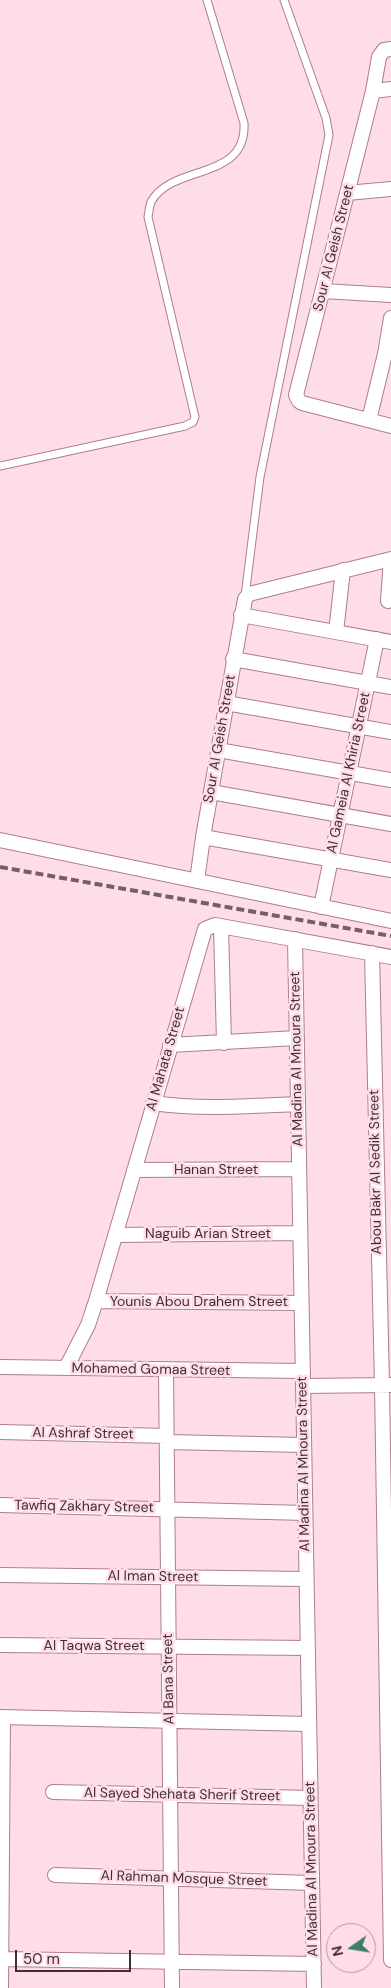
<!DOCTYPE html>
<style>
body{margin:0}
#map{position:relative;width:391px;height:1988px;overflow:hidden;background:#fedde9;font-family:"DM Sans",sans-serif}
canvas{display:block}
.north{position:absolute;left:326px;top:1923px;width:50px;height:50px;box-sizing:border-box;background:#fedde9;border:1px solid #b397a1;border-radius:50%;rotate:257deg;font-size:14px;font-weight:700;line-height:20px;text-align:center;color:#432e36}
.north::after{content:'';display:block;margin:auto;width:18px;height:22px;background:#3d7d6c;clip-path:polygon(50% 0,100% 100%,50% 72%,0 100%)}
.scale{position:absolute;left:15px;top:1950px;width:116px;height:22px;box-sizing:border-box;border:2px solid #432e36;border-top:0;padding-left:6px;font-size:15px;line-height:18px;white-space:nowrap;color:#432e36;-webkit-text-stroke:4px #fedde9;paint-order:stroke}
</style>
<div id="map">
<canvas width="391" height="1988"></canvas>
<div class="north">N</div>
<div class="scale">50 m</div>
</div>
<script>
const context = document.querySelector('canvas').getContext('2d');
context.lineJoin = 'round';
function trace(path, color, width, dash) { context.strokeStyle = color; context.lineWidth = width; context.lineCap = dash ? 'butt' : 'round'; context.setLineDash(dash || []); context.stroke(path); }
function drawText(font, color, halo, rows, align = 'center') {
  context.font = font + ' "DM Sans",sans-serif'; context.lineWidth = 5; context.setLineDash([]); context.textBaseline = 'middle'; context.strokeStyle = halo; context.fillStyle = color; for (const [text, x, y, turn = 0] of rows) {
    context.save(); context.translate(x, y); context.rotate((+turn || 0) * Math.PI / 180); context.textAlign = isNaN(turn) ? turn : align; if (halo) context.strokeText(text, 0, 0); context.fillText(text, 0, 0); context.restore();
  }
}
const service = new Path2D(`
 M0 466 185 426 193 422 195 417 148 217C149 212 149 207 151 202 172 163 247 182 244 123L207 0
 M245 596 260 477 329 135 326 118 284 0`);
const minor = new Path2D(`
 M391 49 384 50 379 57 373 91 296 395 299 401 302 403 391 426
 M373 91 391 89
 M347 193 391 189
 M323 291 391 295
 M369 420 385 354 391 318
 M388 601 391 559
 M241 615 391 642
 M336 632 343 570
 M233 659 391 687
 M226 703 391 732
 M218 750 391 780
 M211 792 391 824
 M203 837 391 870
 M0 840 391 921
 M197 881 203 837 245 599 249 594 391 559
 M321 907 377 639
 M221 926 224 1043
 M295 939 314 1988
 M372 953 382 1385 391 1960
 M170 1045 297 1038
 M153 1103C201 1110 249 1106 298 1104
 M134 1170 299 1169
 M116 1235 300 1233
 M96 1301 301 1303
 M0 1367 303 1371
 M66 1368 88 1325 96 1301 205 929 215 925 391 957
 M166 1370 172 1988
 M303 1386 390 1385
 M0 1432 167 1436
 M167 1442 304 1445
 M0 1505 305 1513
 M0 1575 306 1579
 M0 1645 308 1648
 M0 1717 309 1724
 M53 1792 310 1798
 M55 1875 312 1883
 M0 1959 314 1964
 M1 1988 3 1717`);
trace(service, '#ae7c90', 9);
trace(minor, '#ae7c90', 16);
trace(service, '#fff', 7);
trace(minor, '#fff', 14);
trace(new Path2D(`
 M0 867 391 936`), '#765e67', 4, [8, 4]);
drawText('14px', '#432e36', '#fedde9', [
 ["Sour Al Geish Street",334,248,-76],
 ["Sour Al Geish Street",220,739,-80],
 ["Al Gameia Al Khiria Street",349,773,-78],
 ["Al Mahata Street",166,1059,-74],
 ["Al Madina Al Mnoura Street",297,1059,-91],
 ["Hanan Street",216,1170],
 ["Abou Bakr Al Sedik Street",376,1172,-91],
 ["Naguib Arian Street",208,1234],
 ["Younis Abou Drahem Street",199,1302],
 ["Mohamed Gomaa Street",151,1370,1],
 ["Al Ashraf Street",83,1434,1],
 ["Al Madina Al Mnoura Street",304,1464,-91],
 ["Tawfiq Zakhary Street",84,1507,1],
 ["Al Iman Street",153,1577,1],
 ["Al Taqwa Street",94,1646],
 ["Al Bana Street",169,1679,-91],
 ["Al Sayed Shehata Sherif Street",182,1795,1],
 ["Al Madina Al Mnoura Street",312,1869,-91],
 ["Al Rahman Mosque Street",184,1879,2]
]);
</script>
